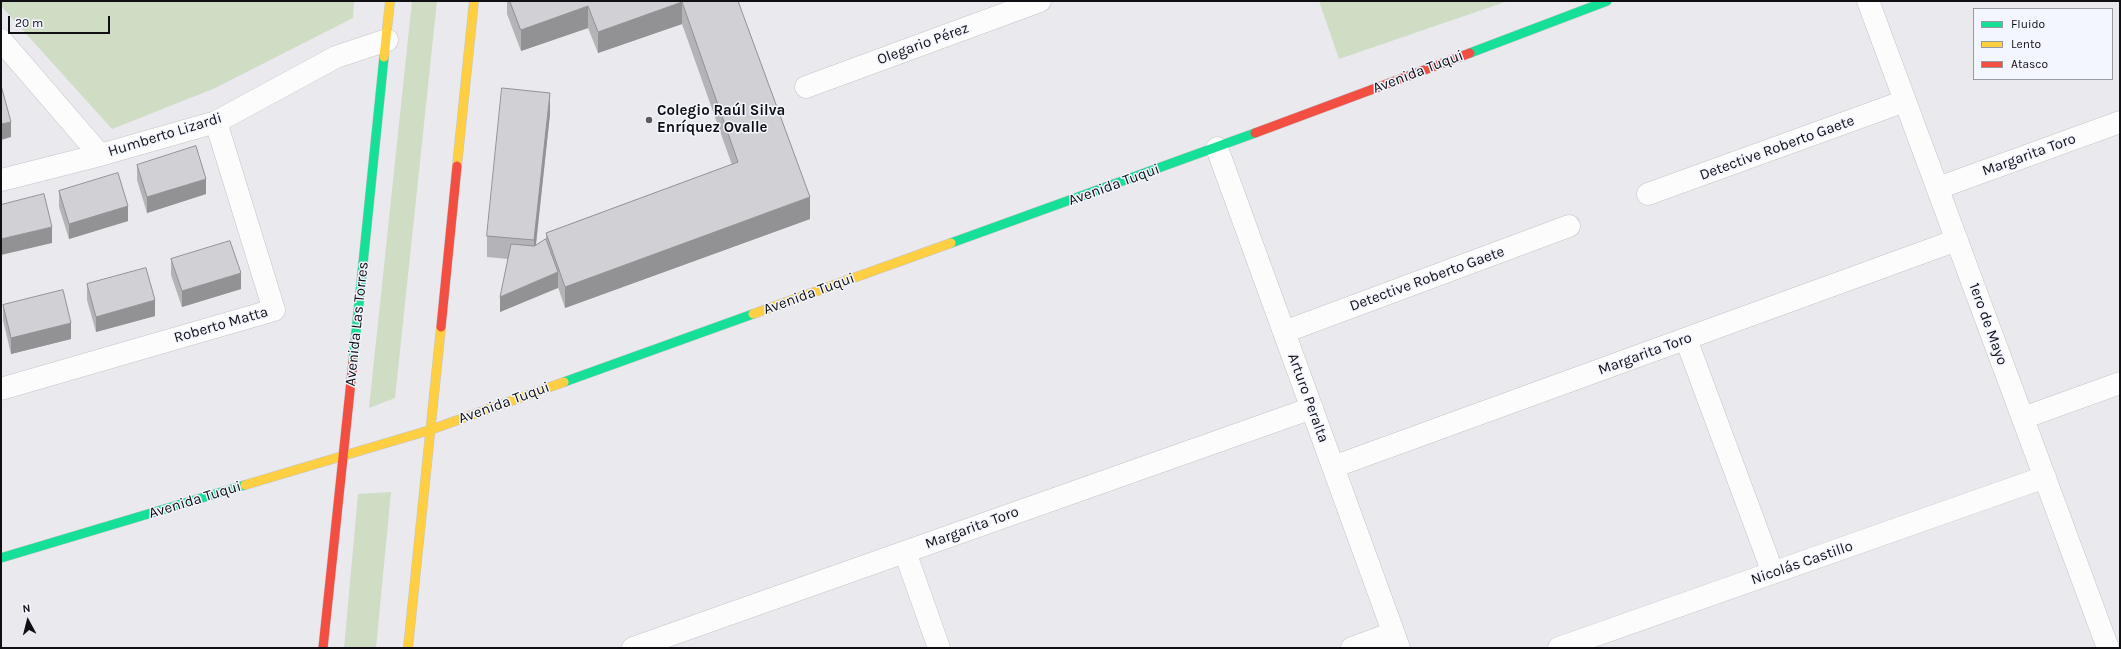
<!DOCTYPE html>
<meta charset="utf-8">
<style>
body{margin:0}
#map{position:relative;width:2121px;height:649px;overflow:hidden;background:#e9e9ee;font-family:Karla,sans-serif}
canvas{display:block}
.frame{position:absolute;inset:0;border:2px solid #101014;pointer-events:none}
.legend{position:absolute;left:1973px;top:8px;width:140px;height:72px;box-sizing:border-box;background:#f3f5ff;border:1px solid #9899a1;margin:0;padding:5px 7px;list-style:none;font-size:12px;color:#101014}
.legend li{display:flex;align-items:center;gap:8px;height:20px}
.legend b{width:20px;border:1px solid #9899a1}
.north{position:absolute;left:8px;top:601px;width:40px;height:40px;-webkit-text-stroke:3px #f3f5ff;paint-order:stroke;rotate:353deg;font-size:11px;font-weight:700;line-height:16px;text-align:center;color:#101014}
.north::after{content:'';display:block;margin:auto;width:14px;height:18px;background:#101014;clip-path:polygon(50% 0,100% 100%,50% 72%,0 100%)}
.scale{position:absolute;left:8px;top:16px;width:102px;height:18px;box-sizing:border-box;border:2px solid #101014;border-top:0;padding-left:5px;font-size:12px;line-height:14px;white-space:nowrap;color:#101014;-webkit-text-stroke:3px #f3f5ff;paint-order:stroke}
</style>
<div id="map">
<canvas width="2121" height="649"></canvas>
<div class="frame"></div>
<ul class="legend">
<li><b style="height:5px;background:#16e098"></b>Fluido</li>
<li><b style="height:5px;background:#ffcf43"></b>Lento</li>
<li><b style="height:5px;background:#f24e42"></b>Atasco</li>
</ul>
<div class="north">N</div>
<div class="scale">20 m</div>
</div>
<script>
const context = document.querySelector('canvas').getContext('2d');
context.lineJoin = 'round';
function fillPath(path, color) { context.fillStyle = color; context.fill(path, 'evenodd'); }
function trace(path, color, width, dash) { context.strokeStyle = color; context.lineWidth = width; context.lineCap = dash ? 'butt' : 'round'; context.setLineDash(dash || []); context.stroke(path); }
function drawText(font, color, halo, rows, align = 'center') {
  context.font = font + ' Karla,sans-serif'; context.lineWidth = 3; context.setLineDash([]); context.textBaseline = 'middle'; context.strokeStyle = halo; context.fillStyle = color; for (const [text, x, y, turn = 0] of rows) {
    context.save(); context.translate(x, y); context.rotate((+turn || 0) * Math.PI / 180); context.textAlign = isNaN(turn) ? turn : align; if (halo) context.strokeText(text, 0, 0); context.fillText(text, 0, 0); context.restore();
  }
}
fillPath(new Path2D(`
 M1 1H354L353 18 213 89 112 129 1 6Z
 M412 1H437L395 398 369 408Z
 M1319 1H1508L1339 59Z
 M391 492 376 648H344L358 494Z`), '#cfddc5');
const street = new Path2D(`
 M1868 1 2108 648
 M1 40 100 155
 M806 87 1040 1
 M1217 148 1399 648
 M1 180 100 155 216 122 336 57 387 40
 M1938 188 2120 122
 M1648 194 1905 101
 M1284 332 1569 226
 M1686 339 1773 573
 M1 389 274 310 216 122
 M2023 418 2120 383
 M1333 467 1957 240
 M905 552 939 648
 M633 648 1312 408
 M1352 648 1393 633
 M1559 648 2045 477`);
const fast = new Path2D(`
 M1470 53 1607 1
 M951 243 1255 133
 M353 362 384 57
 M564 382 753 314
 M1 558 245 485`);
const slow = new Path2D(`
 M384 57 390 1
 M457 166 474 1
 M753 314 951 243
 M245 485 430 430 564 382
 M408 648 441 327`);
const jam = new Path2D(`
 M1255 133 1470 53
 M441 327 457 166
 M323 648 353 362`);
trace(street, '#c4c4c8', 23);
trace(fast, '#c4c4c8', 10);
trace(slow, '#c4c4c8', 10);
trace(jam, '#c4c4c8', 10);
trace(new Path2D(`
 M189 648H191`), '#cdcdcf', 2.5, [4, 2]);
trace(street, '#fcfcfc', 22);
trace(fast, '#16e098', 9);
trace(slow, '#ffcf43', 9);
trace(jam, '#f24e42', 9);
fillPath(new Path2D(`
 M507 1H681L810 219 565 308 558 287 500 312 508 259 487 257V236L550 114 536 245 546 239V233L732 165 682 24 598 53 588 28 521 51 507 14Z
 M137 165 206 194 147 213 137 180Z
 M59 191 128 221 69 239 59 207Z
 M171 259 241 289 182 307 171 275Z
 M87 284 155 316 96 332 87 300Z
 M3 305 71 339 11 354 3 320Z`), '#b4b3b7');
fillPath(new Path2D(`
 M682 2V24L598 53V32Z
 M588 6V28L521 51V30Z
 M550 93V114L534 261V240Z
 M11 122V137L1 140V124Z
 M206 179V194L147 213V197Z
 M810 197V219L565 308V287Z
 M128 206V221L69 239V224Z
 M52 227V243L1 255V239Z
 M558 272V288L500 312V297Z
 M241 273V289L182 307V291Z
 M155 300V316L96 332V317Z
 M71 323V339L11 354V338Z`), '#929295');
const building = new Path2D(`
 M510 1H681L682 2 598 32 588 6 521 30Z
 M685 1H738L810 197 565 287 546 233 738 162 682 2Z
 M502 88 550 93 534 240 487 236Z
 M2 89 11 122 1 124V90Z
 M196 146 206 179 147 197 137 165Z
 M118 173 128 206 69 224 59 191Z
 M44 194 52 227 1 239V205Z
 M546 239 558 272 500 297 511 244 534 246Z
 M230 241 241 273 182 291 171 259Z
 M146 268 155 300 96 317 87 284Z
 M63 290 71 323 11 338 3 305Z`);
fillPath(building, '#d1d0d5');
trace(building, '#929295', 1);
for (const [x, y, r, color] of [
 [649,120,4,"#5c5c60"]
]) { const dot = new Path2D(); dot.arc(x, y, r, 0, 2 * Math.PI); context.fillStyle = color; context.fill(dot); trace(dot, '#f3f5ff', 1.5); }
drawText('15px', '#101014', '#f3f5ff', [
 ["Olegario Pérez",923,44,-20],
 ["Avenida Tuqui",1418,72,-21],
 ["Humberto Lizardi",165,135,-17],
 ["Detective Roberto Gaete",1777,148,-20],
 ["Margarita Toro",2029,155,-20],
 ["Avenida Tuqui",1114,185,-20],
 ["Detective Roberto Gaete",1427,279,-20],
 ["Avenida Tuqui",809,294,-20],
 ["Avenida Las Torres",357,324,-84],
 ["1ero de Mayo",1988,324,70],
 ["Roberto Matta",221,325,-16],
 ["Margarita Toro",1645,354,-20],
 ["Arturo Peralta",1308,398,70],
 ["Avenida Tuqui",504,403,-20],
 ["Avenida Tuqui",195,500,-17],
 ["Margarita Toro",972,528,-20],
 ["Nicolás Castillo",1802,563,-19]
]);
drawText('bold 15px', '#101014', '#f3f5ff', [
 ["Colegio Raúl Silva",657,111],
 ["Enríquez Ovalle",657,128]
], 'left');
</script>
